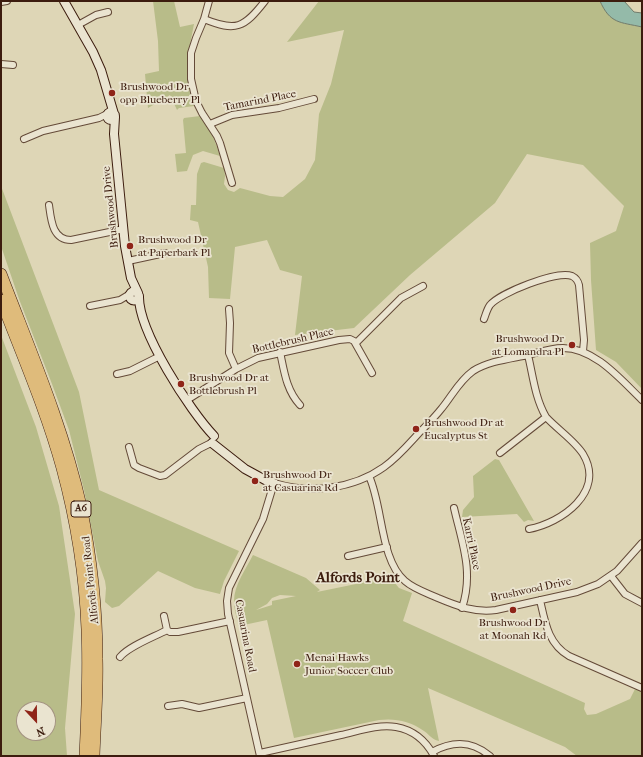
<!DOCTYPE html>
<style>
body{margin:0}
#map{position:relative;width:643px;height:757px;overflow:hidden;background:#ded6b6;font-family:"IM FELL French Canon",serif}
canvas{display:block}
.frame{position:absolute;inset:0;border:2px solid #3c1c0e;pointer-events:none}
.north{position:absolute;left:16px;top:701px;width:40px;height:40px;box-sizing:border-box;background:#eae4d0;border:1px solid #a49482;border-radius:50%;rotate:158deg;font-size:11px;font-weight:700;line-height:16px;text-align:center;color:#3c1c0e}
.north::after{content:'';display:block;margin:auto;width:14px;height:18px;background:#8f2418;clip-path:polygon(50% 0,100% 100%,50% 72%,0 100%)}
</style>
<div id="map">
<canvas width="643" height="757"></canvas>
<div class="frame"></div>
<div class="north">N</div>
</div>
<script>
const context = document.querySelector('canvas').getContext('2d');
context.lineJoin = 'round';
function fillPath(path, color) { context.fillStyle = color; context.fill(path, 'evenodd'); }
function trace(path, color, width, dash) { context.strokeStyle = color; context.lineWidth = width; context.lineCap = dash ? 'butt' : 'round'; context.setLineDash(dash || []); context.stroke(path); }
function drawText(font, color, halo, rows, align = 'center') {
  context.font = font + ' "IM FELL French Canon",serif'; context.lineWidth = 3.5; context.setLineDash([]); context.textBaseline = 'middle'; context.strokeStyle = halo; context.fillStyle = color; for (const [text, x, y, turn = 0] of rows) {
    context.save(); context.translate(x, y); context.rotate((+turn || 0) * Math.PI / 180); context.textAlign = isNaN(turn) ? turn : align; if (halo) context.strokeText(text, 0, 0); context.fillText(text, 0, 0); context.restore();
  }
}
fillPath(new Path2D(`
 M153 1H174L180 27 194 24C188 55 183 76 194 106L179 108 177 110 170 95 148 108 145 74 159 71 158 41Z
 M319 1H600C609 21 622 23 642 27V389L616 362 596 350 591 280 590 243 616 231 624 206 583 165 527 154 495 203 410 275 354 328 295 335 302 276 280 270 267 240 235 247 230 299 209 298 208 267 198 222 190 220 191 205H196L197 174 201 163 204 162 224 168 225 176 224 184 228 190 234 192 240 188 270 196 283 197 305 179 315 160 319 114 331 84 344 30 287 42Z
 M200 116 213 136 220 156 203 151 193 155 187 171 177 172 175 154 186 153 183 120 184 118Z
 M1 186 79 392 99 490 239 551 224 581 220 594 195 588 158 571 119 606 112 608 105 602 106 588 105 581 98 561 84 490 69 430 52 384 19 299 1 246Z
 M1 335 36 427 59 506 75 614 65 728 67 756H1ZM24 709H48V733H24Z
 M495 459 499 460 534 521 528 520 524 522 517 514 462 517 463 510 474 497 473 476Z
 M253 555 306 578 320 590 317 592 390 577 399 588 412 593 403 621 585 703 584 709 587 715 596 714 630 699 635 689 642 692V756H577L565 747 428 688 439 741C431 739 430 735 424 731 410 721 395 718 379 720L294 738 267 620 239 626C237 618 234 610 234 601 234 585 246 569 253 555ZM280 595 296 596 272 601V605L256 610 267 604 272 598Z`), '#b8bc89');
const water = new Path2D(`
 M600 1H624L634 12 642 13V27C620 22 610 24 600 1Z`);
fillPath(water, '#94baa9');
trace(water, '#717b6b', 1);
const street = new Path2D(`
 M209 1 204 19 196 38 191 53V79L196 101 202 113 217 136 220 143 232 183
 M1 2 7 1
 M204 19C236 32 244 28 265 1
 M78 25 96 15 108 12
 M1 64 13 65
 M210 124 232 115 279 108 314 99
 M24 139 43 131 99 118 107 114
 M49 205C51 219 52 240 71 240L124 229
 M128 261 165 253
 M90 306 120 300 130 294
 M229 309 230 323 229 353 236 369
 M484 319C486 314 487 309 490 305 500 293 557 270 572 276 576 278 578 281 579 285L584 340 583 351
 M356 343 401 298 423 286
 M280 352C284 370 286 390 300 405
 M528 355C533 376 535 398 546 417 557 429 575 441 583 454 606 492 561 523 529 529
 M117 374 130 371 160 356
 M187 400 236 369 258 358 339 340 350 339 354 341 372 373
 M129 447 134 465 139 468 160 476 165 475 199 449 211 443
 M500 453 546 417
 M369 476C383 506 380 560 405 581 414 589 427 593 438 598 457 606 475 613 496 610L577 592 598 584 617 571 642 543
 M454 508C462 543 474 572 462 608
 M348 556 387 547
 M611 576 625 594 642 603
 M540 600C545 622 548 644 569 656L642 688
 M164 616 167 630
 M120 657C129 646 154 637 167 630L170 632H178L230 621
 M168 706 182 704 199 708 247 698
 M432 752C452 741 471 740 490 756
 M260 753C287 747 314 741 341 735 359 731 378 724 396 727 413 730 426 741 434 756
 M260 756 228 614 227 601 229 588 263 519 274 483C311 494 353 489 384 467 398 457 408 445 419 433 427 425 435 417 442 408 452 396 459 381 473 371 489 361 509 359 528 355 539 352 551 348 563 348 595 348 621 380 642 400`);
const secondary = new Path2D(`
 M64 1 93 52 101 70 114 114
 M107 116a4 4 0 1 1 8 0a4 4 0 1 1-8 0Z
 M115 117 114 134 125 246 131 278 138 293
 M129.5 296a4.5 4.5 0 1 1 9 0a4.5 4.5 0 1 1-9 0Z
 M139 296C138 331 190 411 214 436
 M212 443 245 469 267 481 274 483`);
const highway = new Path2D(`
 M1 274C30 350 63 426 81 506 91 556 97 608 97 659 98 691 95 724 94 756
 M1 300C22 355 46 410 62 468 76 520 85 575 87 629 89 671 87 714 85 756`);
trace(street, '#644a38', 8);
trace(secondary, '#3c1c0e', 10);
trace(highway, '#3c1c0e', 12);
trace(street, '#eae4d0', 6);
trace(secondary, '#eae4d0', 8);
trace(highway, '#dfbb7b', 11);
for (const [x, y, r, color] of [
 [112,93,4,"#8f2418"],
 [130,246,4,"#8f2418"],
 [572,345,4,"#8f2418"],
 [181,384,4,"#8f2418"],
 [416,429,4,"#8f2418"],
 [255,481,4,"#8f2418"],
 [513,610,4,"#8f2418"],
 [297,664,4,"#8f2418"]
]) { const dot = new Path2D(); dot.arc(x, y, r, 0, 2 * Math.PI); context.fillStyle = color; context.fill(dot); trace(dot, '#eae4d0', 1.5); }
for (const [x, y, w] of [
 [81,509,20]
]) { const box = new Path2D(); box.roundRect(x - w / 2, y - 8, w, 16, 3); context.fillStyle = '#eae4d0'; context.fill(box); trace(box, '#3c1c0e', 1); }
drawText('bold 10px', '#3c1c0e', null, [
 ["A6",81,509]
]);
drawText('11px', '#3c1c0e', '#eae4d0', [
 ["Brushwood Dr",120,87],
 ["opp Blueberry Pl",120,100],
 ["Brushwood Dr",138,240],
 ["at Paperbark Pl",138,253],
 ["Brushwood Dr",564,339,"right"],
 ["at Lomandra Pl",564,352,"right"],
 ["Brushwood Dr at",189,378],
 ["Bottlebrush Pl",189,391],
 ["Brushwood Dr at",424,423],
 ["Eucalyptus St",424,436],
 ["Brushwood Dr",263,475],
 ["at Casuarina Rd",263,488],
 ["Brushwood Dr",513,623,"center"],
 ["at Moonah Rd",513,636,"center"],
 ["Menai Hawks",305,658],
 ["Junior Soccer Club",305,671]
], 'left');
drawText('11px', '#3c1c0e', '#eae4d0', [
 ["Tamarind Place",260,101,-11],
 ["Brushwood Drive",111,207,-96],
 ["Bottlebrush Place",293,341,-13],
 ["Karri Place",471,544,78],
 ["Alfords Point Road",91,580,-96],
 ["Brushwood Drive",531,590,-12],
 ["Casuarina Road",245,636,79]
]);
drawText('bold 15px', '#3c1c0e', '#eae4d0', [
 ["Alfords Point",358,578]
]);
</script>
